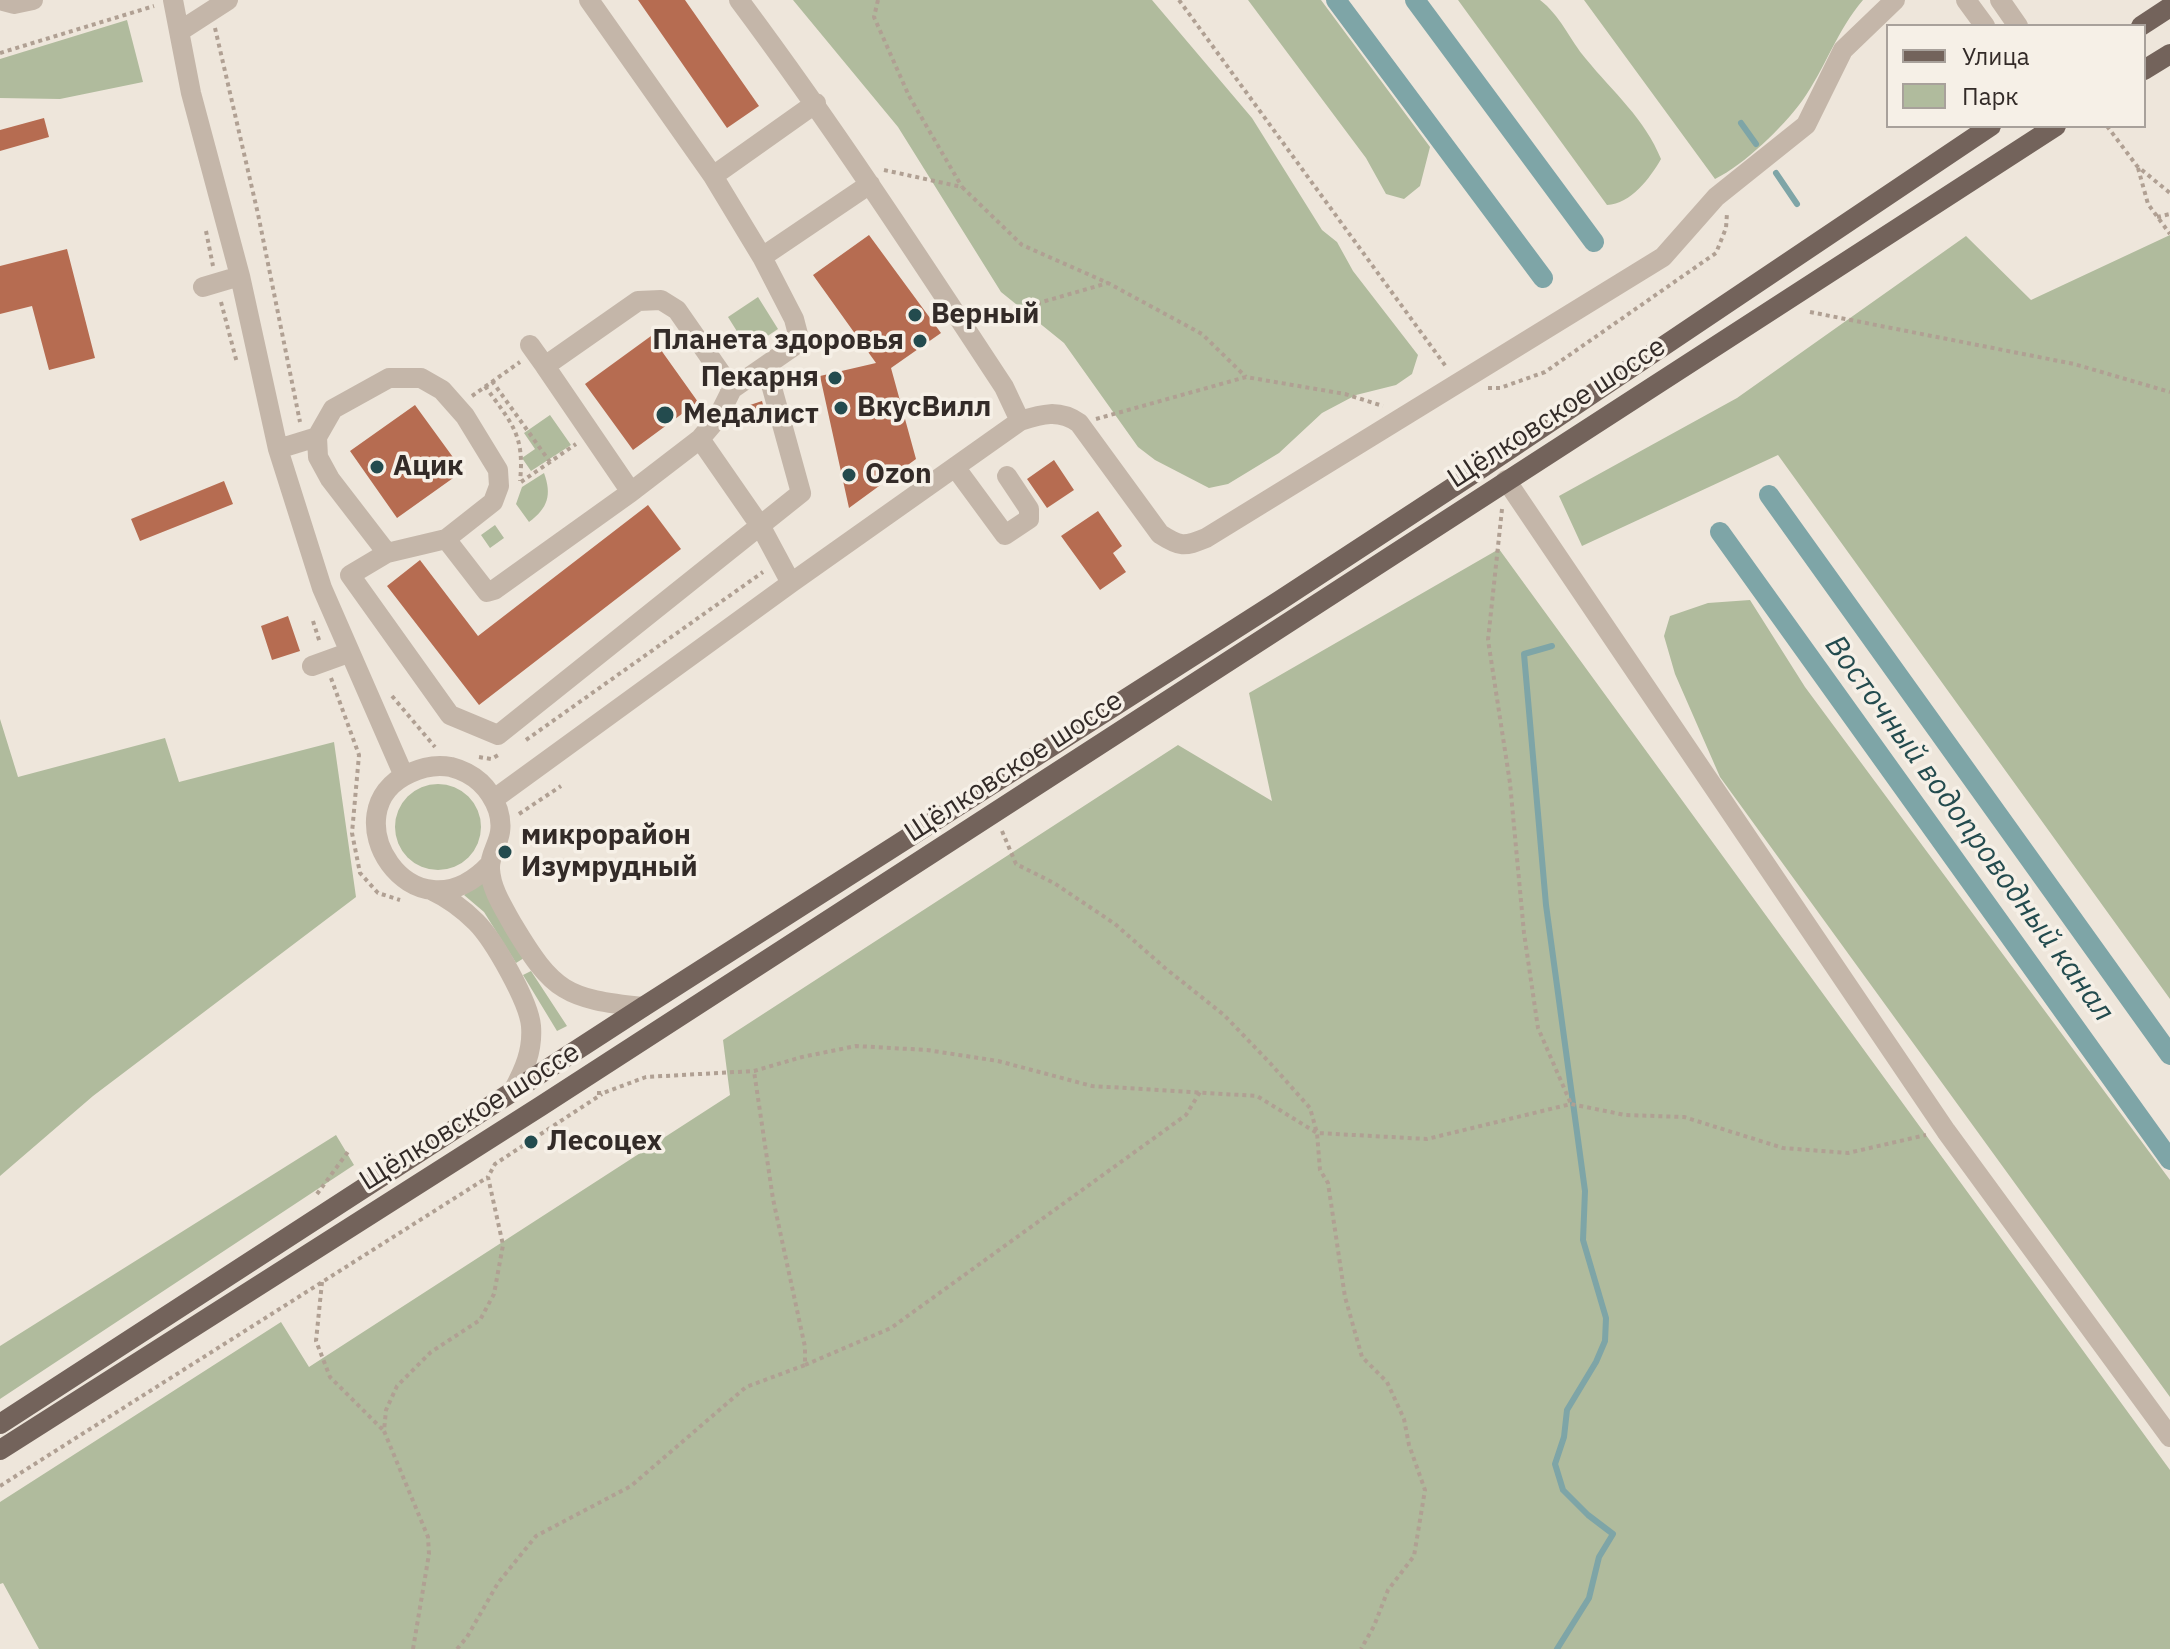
<!DOCTYPE html>
<meta charset="utf-8">
<style>
body{margin:0}
#map{position:relative;width:2170px;height:1649px;overflow:hidden;background:#eee6db;font-family:"IBM Plex Sans",sans-serif}
canvas{display:block}
.legend{position:absolute;left:1886px;top:24px;width:260px;height:104px;box-sizing:border-box;background:#f6f0e7;border:2px solid #a8a19b;margin:0;padding:10px 14px;list-style:none;font-size:24px;color:#332b28}
.legend li{display:flex;align-items:center;gap:16px;height:40px}
.legend b{width:40px;border:2px solid #a8a19b}
</style>
<div id="map">
<canvas width="2170" height="1649"></canvas>
<ul class="legend">
<li><b style="height:10px;background:#73635b"></b>Улица</li>
<li><b style="height:22px;background:#b0bb9d"></b>Парк</li>
</ul>
</div>
<script>
const context = document.querySelector('canvas').getContext('2d');
context.lineJoin = 'round';
function fillPath(path, color) { context.fillStyle = color; context.fill(path, 'evenodd'); }
function trace(path, color, width, dash) { context.strokeStyle = color; context.lineWidth = width; context.lineCap = dash ? 'butt' : 'round'; context.setLineDash(dash || []); context.stroke(path); }
function drawText(font, color, halo, rows, align = 'center') {
  context.font = font + ' "IBM Plex Sans",sans-serif'; context.lineWidth = 7; context.setLineDash([]); context.textBaseline = 'middle'; context.strokeStyle = halo; context.fillStyle = color; for (const [text, x, y, turn = 0] of rows) {
    context.save(); context.translate(x, y); context.rotate((+turn || 0) * Math.PI / 180); context.textAlign = isNaN(turn) ? turn : align; if (halo) context.strokeText(text, 0, 0); context.fillText(text, 0, 0); context.restore();
  }
}
fillPath(new Path2D(`
 M793 0H1152L1252 118 1322 230 1337 242 1353 271 1418 355 1412 374 1396 385 1356 395 1322 413 1279 453 1228 484 1209 488 1155 460 1138 447 1064 343 1001 292 898 127Z
 M1248 0H1321L1430 147 1420 186 1404 199 1386 194 1366 158Z
 M1458 0H1540C1560 15 1570 40 1586 59 1613 92 1645 119 1661 159 1650 178 1631 204 1607 205Z
 M1584 0H1863C1837 30 1825 69 1802 101 1783 127 1744 165 1715 179Z
 M127 20 143 82 60 99 0 98V59Z
 M2170 235V999L1778 455 1582 546 1559 496 1737 398 1966 236 2031 300Z
 M758 297 778 329 748 349 728 317Z
 M550 415 571 445 531 471 522 458 535 449 524 433Z
 M544 473C552 495 548 508 529 522L516 504 522 487Z
 M495 525 504 538 490 548 481 535Z
 M1499 549 2170 1470V1649H39L3 1583 0 1584V1502L281 1322 309 1367 730 1095 723 1040 1178 745 1272 801 1249 693Z
 M1750 600 1805 687 2170 1180V1397L1720 777 1675 674 1664 636 1670 616 1708 603Z
 M0 719 18 777 165 738 179 782 334 742 356 897 93 1096 0 1176Z
 M395 827a43 43 0 1 1 86 0a43 43 0 1 1-86 0Z
 M484 881 524 958 516 963 484 912 464 895Z
 M531 971 567 1026 557 1031 523 975Z
 M336 1135 354 1165 0 1399V1346Z`), '#b0bb9d');
trace(new Path2D(`
 M1741 123 1756 144
 M1776 173 1797 204
 M1552 646 1524 654 1546 905 1585 1191 1583 1240 1606 1318 1605 1341 1596 1362 1567 1410 1564 1437 1555 1464 1563 1490 1588 1515 1613 1534 1599 1557 1589 1598 1557 1649`), '#7ea5a7', 6);
trace(new Path2D(`
 M1336 0 1543 278
 M1415 0 1594 242
 M1769 495 2170 1055
 M1720 532 2170 1160`), '#7ea5a7', 20);
fillPath(new Path2D(`
 M638 0H685L759 106 727 128Z
 M44 118 49 137 0 151V130Z
 M869 235 941 333 891 368 916 459 849 508 820 376 876 363 813 275Z
 M67 249 95 358 49 370 32 306 0 314V266Z
 M651 336 698 402 633 450 585 384Z
 M762 401 766 415 749 421 744 407Z
 M415 405 463 471 397 518 350 451Z
 M1054 460 1074 490 1047 508 1027 479Z
 M224 481 233 504 140 541 131 519Z
 M648 505 681 549 479 705 387 586 420 560 478 636Z
 M1098 511 1122 546 1113 553 1126 572 1100 590 1061 536Z
 M288 616 300 651 272 660 261 626Z`), '#b66c51');
trace(new Path2D(`
 M878 0 874 17 909 96 962 187
 M1179 0 1447 368
 M215 28 258 214 300 422
 M0 53 154 6
 M2107 126 2137 166 2170 193
 M2138 168 2148 204 2170 234
 M884 170 962 187 1022 245 1108 283 1202 334 1246 377
 M2157 217 2170 214
 M206 231 213 266
 M221 302 237 363
 M1810 312 2074 364 2170 392
 M983 319 1108 283
 M492 381 550 462
 M485 386C511 423 525 434 520 481
 M1488 388H1500L1545 372 1716 253 1726 228 1727 213
 M472 396 520 362
 M1096 419 1246 377 1345 394 1383 406
 M521 482 576 444
 M1502 509 1488 640 1510 783 1524 933 1538 1028 1571 1104
 M313 621 320 643
 M331 678 359 755 352 833 360 873 378 893 400 900
 M392 696 435 747
 M526 740 763 572
 M479 757 491 759 500 754
 M519 814 561 786
 M1002 831 1016 864 1054 883 1115 924 1165 968 1224 1015 1270 1063 1310 1108 1317 1133 1320 1170 1328 1183 1345 1297 1362 1357 1387 1382 1404 1419 1409 1445 1425 1490 1414 1556 1388 1590 1374 1626 1361 1649
 M597 1093H603L646 1077 754 1071 802 1057 856 1046 927 1050 998 1061 1092 1086 1257 1096 1317 1133 1427 1139 1571 1104 1625 1115 1684 1117 1783 1148 1848 1153 1926 1135
 M317 1194 350 1149
 M322 1282 316 1341 330 1377 383 1430
 M805 1365 891 1328 1186 1115 1200 1092
 M0 1486 488 1177
 M413 1649 429 1554 428 1537 384 1431 386 1410 397 1386 431 1352 480 1320 494 1294 503 1245 488 1177 495 1164 602 1094
 M457 1649 467 1637 498 1583 536 1536 631 1486 746 1387 805 1365V1347L773 1199 754 1071`), '#b0a093', 4, [4, 4]);
trace(new Path2D(`
 M0 0 14 4 33 0
 M173 0 191 93 240 276 278 449 322 588 404 776
 M589 0 713 176 816 103
 M739 0C833 126 918 256 1004 387L1020 421
 M1966 0 1985 26
 M2000 0 2018 26
 M180 31 228 0
 M713 176 762 257
 M203 287 240 276
 M661 300 677 310 732 389 717 419 700 439 631 492 545 366 638 301Z
 M530 345 545 366
 M389 378H421L442 390 465 416 498 470 499 486 493 502 446 539 387 553 330 479 318 457 317 437 333 409Z
 M732 389 794 346 799 338 794 319 762 257 870 184
 M700 439 761 527 791 583
 M278 449 317 437
 M955 467 1005 535 1029 519V509L1007 476
 M1506 480 1946 1131 2170 1437
 M446 539 487 592 494 590 631 492
 M387 553 350 575 450 715 498 735 801 493 766 366
 M312 666 348 653
 M494 799 791 583 1020 421C1042 414 1059 409 1079 423L1160 534C1180 547 1184 547 1206 538L1663 257 1716 197 1806 125 1843 50 1895 0
 M490 864C412 947 327 810 410 773 423 767 436 764 451 767 474 773 490 788 498 810 507 839 489 849 490 869 491 889 503 907 513 925 553 992 566 999 643 1007
 M431 890C448 898 463 909 476 922 494 940 529 1002 531 1026 533 1051 524 1070 513 1091`), '#c4b6a9', 20);
trace(new Path2D(`
 M2141 26 2170 7
 M2144 70 2170 54
 M0 1424 643 1007 1279 601 1473 474 1991 126
 M0 1450 541 1106 2056 126`), '#73635b', 20);
for (const [x, y, r, color] of [
 [915,315,8,"#234b4e"],
 [920,341,8,"#234b4e"],
 [835,378,8,"#234b4e"],
 [841,408,8,"#234b4e"],
 [665,415,10,"#234b4e"],
 [377,467,8,"#234b4e"],
 [849,475,8,"#234b4e"],
 [505,852,8,"#234b4e"],
 [531,1142,8,"#234b4e"]
]) { const dot = new Path2D(); dot.arc(x, y, r, 0, 2 * Math.PI); context.fillStyle = color; context.fill(dot); trace(dot, '#f6f0e7', 3); }
drawText('bold 28px', '#332b28', '#f6f0e7', [
 ["Верный",931,315],
 ["Планета здоровья",904,341,"right"],
 ["Пекарня",819,378,"right"],
 ["ВкусВилл",857,408],
 ["Медалист",683,415],
 ["Ацик",393,467],
 ["Ozon",865,475],
 ["микрорайон",521,836],
 ["Изумрудный",521,868],
 ["Лесоцех",547,1142]
], 'left');
drawText('28px', '#332b28', '#f6f0e7', [
 ["Щёлковское шоссе",1557,413,-33],
 ["Щёлковское шоссе",1014,767,-33],
 ["Щёлковское шоссе",470,1117,-32]
]);
drawText('italic 30px', '#234b4e', '#f6f0e7', [
 ["Восточный водопроводный канал",1969,829,54]
]);
</script>
